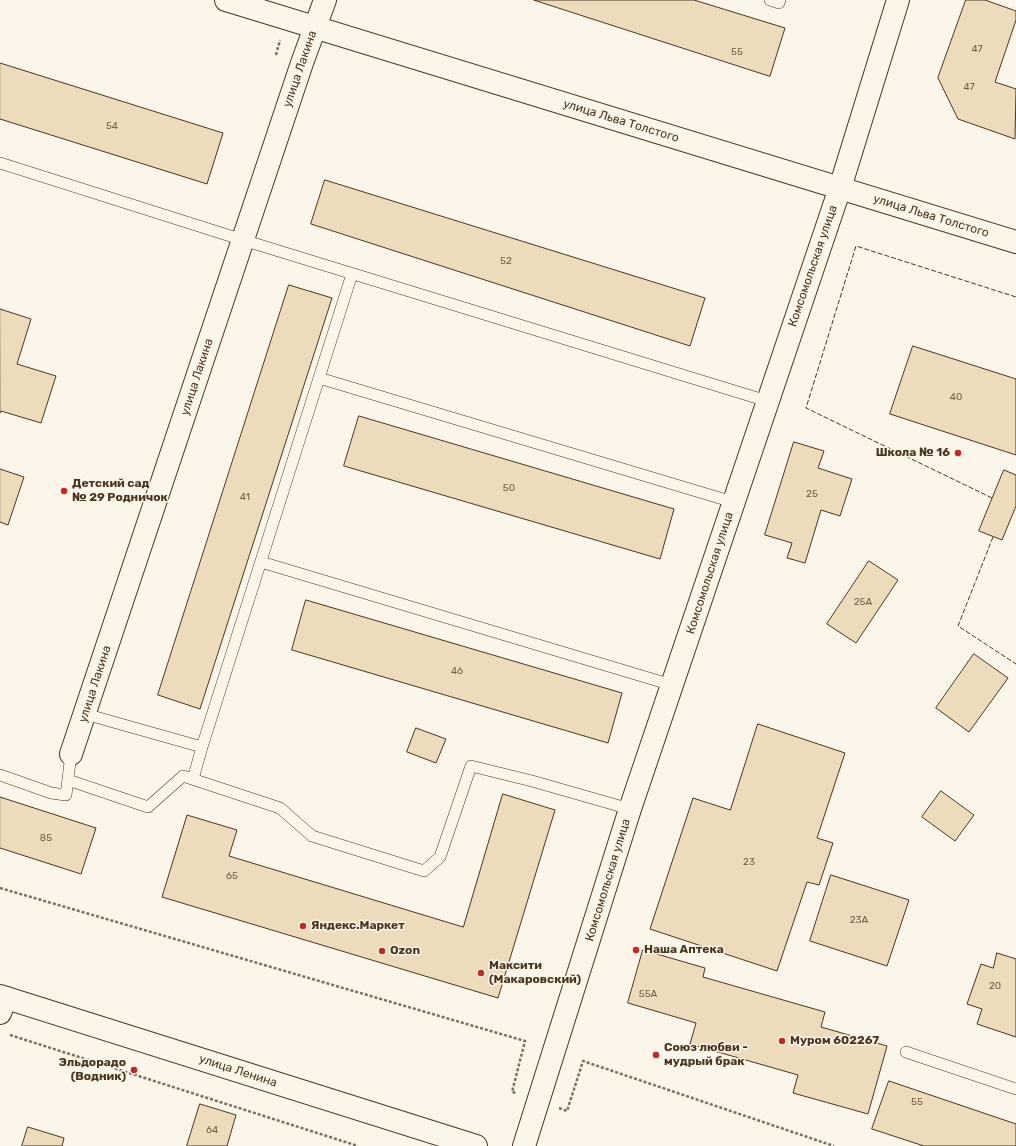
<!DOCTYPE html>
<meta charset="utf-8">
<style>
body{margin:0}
canvas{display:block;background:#fbf6e9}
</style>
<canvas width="1016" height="1146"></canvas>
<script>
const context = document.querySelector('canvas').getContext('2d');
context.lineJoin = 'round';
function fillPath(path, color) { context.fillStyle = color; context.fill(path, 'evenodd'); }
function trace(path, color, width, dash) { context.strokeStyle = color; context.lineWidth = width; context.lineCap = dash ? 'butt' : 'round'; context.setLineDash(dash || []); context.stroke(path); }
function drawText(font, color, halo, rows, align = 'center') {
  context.font = font + ' Rubik,sans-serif'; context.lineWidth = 3; context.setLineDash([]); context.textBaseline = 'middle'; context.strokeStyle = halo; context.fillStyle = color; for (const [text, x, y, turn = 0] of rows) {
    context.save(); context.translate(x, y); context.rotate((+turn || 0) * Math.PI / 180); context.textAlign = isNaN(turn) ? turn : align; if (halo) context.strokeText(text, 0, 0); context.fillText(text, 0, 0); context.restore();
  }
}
const building = new Path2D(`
 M534 0H694L785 28 770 76Z
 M966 0H985L1016 11V20L995 82 1016 89 1015 139 958 119 938 78Z
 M0 63 223 133 207 184 0 119Z
 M325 180 705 298 690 346 311 224Z
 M289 285 332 298 200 709 158 695Z
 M0 309 31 319 17 364 56 376 41 423 1 411 0 413Z
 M913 346 1016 379V455L890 414Z
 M359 416 674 509 660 559 344 466Z
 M794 442 824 451 818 468 852 479 840 516 821 510 805 563 787 558 792 543 765 535Z
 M0 469 24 477 8 525 0 522Z
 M1004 470 1016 475V506L1002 540 979 531Z
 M869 561 898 580 856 643 827 624Z
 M306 600 622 693 608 743 292 650Z
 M974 654 1008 678 969 732 936 708Z
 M758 724 845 753 817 838 833 843 819 885 807 882 777 971 650 929 693 798 730 810Z
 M416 728 446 739 436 763 407 752Z
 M941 791 974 815 955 841 922 817Z
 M503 794 555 810 498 998 162 897 187 815 237 830 229 856 463 927Z
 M0 797 96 828 81 874 0 848Z
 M831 875 909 900 887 966 810 941Z
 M643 950 705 968 703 977 825 1012 821 1027 887 1046 868 1114 793 1093 798 1075 690 1044 696 1023 628 1003Z
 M997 953 1016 959V1037L977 1024 982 1009 967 1004 981 964 993 968Z
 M889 1081 1016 1124V1146H924L872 1129Z
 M200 1104 236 1115 227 1146H187Z
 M28 1127 64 1138 62 1146H22Z`);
fillPath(building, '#ecdcbc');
trace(building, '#4a3520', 1);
const service = new Path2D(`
 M770 0 779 3 780 0
 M0 163 243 240 767 401
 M319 378 733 502
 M261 562 672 685
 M85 714 202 747 352 274
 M0 775 51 793 66 795 71 754
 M193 779 202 747
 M68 780 148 807 183 776 280 808 312 836 424 871 440 857 471 766 532 781 630 809
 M906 1052 1016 1089`);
const minor = new Path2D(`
 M71 754 302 63 325 0
 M0 1013 6 998
 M524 1146 630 809 840 188 898 0`);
const tertiary = new Path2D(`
 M226 0 1016 242
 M0 996 476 1146`);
trace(service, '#4a3520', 12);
trace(minor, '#4a3520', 24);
trace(tertiary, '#4a3520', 24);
trace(new Path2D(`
 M276 55 280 40
 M0 888 525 1041 512 1092 517 1093
 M10 1035 358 1146
 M559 1108 567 1111 583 1061 834 1146`), '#7f6f5c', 2.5, [3, 2]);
trace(service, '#fbf6e9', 11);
trace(minor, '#fbf6e9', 22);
trace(tertiary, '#fbf6e9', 22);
trace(new Path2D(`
 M992 498 806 408 856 246 1016 297
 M993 537 958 626 1016 664`), '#4a3520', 1, [5, 2]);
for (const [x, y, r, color] of [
 [958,453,4,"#c62828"],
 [64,491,4,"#c62828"],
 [303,926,4,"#c62828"],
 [636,950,4,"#c62828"],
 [382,951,4,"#c62828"],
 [481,973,4,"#c62828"],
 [782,1041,4,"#c62828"],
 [656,1055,4,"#c62828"],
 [134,1070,4,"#c62828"]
]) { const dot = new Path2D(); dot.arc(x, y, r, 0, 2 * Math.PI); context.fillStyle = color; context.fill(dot); trace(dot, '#fbf6e9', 1.5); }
drawText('10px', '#725f47', null, [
 ["47",977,49],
 ["55",737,52],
 ["47",969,87],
 ["54",112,126],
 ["52",506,261],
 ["40",956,397],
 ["50",509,488],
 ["25",812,494],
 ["41",245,497],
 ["25А",863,602],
 ["46",457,671],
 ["85",46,838],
 ["23",749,862],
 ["65",232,876],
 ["23А",859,920],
 ["20",995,986],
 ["55А",648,994],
 ["55",917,1102],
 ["64",212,1130]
]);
drawText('12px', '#4a3520', '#fbf6e9', [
 ["улица Лакина",300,69,-71],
 ["улица Льва Толстого",621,121,17],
 ["улица Льва Толстого",931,216,17],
 ["Комсомольская улица",813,266,-71],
 ["улица Лакина",197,377,-72],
 ["Комсомольская улица",710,573,-72],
 ["улица Лакина",95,684,-72],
 ["Комсомольская улица",608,880,-73],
 ["улица Ленина",238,1071,18]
]);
drawText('bold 12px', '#4a3520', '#fbf6e9', [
 ["Школа № 16",950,453,"right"],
 ["Детский сад",72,484],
 ["№ 29 Родничок",72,498],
 ["Яндекс.Маркет",311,926],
 ["Наша Аптека",644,950],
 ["Ozon",390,951],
 ["Максити",489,966],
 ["(Макаровский)",489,980],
 ["Муром 602267",790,1041],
 ["Союз любви -",664,1048],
 ["мудрый брак",664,1062],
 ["Эльдорадо",126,1063,"right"],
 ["(Водник)",126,1077,"right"]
], 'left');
</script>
